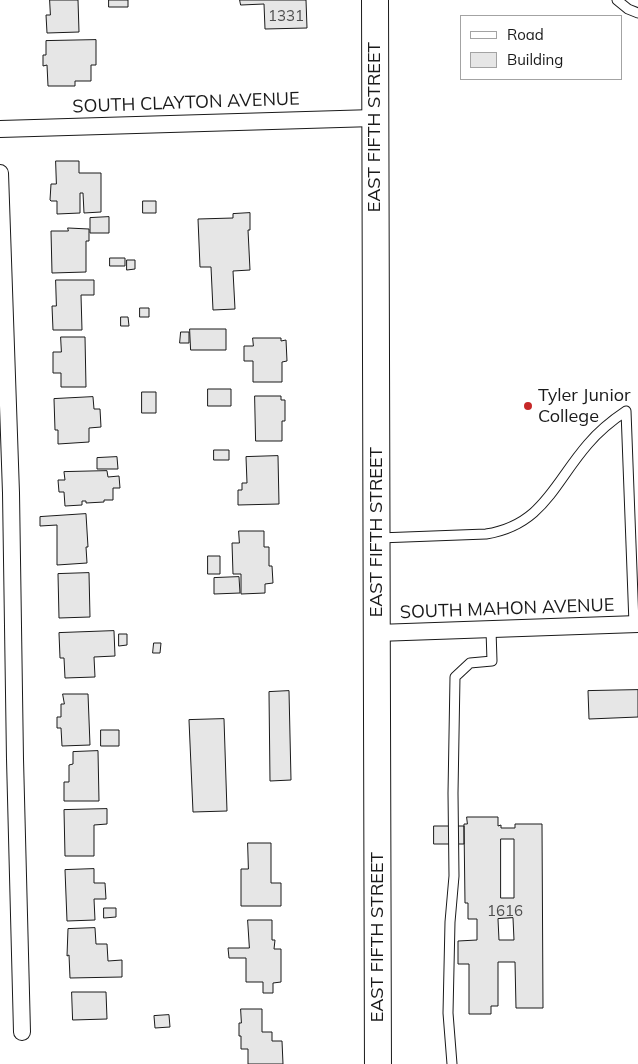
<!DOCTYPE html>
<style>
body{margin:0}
#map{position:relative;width:638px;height:1064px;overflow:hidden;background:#fff;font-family:Mulish,sans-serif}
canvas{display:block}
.legend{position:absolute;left:460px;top:15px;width:162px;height:65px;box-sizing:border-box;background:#fff;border:1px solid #a3a3a3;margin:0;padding:6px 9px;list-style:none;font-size:15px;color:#1a1a1a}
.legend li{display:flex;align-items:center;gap:10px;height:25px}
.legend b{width:25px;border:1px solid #a3a3a3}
</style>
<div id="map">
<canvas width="638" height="1064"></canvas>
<ul class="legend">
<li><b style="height:6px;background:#fff"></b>Road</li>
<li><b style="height:14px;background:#e6e6e6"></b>Building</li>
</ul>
</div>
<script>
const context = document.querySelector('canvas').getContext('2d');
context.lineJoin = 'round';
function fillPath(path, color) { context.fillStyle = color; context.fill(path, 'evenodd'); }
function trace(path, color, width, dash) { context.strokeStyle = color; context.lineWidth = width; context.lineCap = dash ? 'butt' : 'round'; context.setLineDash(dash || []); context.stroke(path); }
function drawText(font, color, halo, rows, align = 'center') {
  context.font = font + ' Mulish,sans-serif'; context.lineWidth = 4; context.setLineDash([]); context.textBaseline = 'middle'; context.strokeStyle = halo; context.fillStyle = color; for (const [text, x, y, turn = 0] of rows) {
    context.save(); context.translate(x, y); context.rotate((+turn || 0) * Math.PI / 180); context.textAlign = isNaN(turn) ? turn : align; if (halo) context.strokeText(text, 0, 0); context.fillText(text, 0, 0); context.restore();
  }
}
const building = new Path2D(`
 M50 0H78L79 32 47 33 46 15H50Z
 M109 0H128V7H109Z
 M240 0H306L307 28 265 29 264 4 241 5Z
 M96 40V65H91V81H75V86H48L47 65 43 66V55H46V41Z
 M56 161H79V173H101V212L84 213 83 193H80V213L57 214V201H51L50 200 51 184H56Z
 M143 201H156V213H143Z
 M250 213V230H248L250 270 233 271 235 309 213 310 211 267H200L198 219 233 218V214Z
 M109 217V233H90V218Z
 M68 228 89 229V241H86V272L52 273 51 231H68Z
 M110 258H125V266H110Z
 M127 260H135V269L127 270Z
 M56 280H94V295H81L82 330H53L52 306H56Z
 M140 308H149V317H140Z
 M121 317H128L129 326H121Z
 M190 329H226V350H191Z
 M181 332H189V343H180Z
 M61 337H85L86 387H61V373H53V352H61Z
 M253 338H281V341L286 340 287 361 282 362V382H253V361H244V346H253Z
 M208 389H231V406H208Z
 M142 392H156V413H142Z
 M255 396H281V400H285V421H282V441H256Z
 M93 397 94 409H100L101 427 89 428V442L58 444V430H55L54 399Z
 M214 450H229V460H214Z
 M278 456 279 504 238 505V490H242V483H247L246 457Z
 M117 457 118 469H97V458Z
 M107 471 108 477 119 476 120 488H113V500H104V502L86 503V501H82V505L65 506 64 492H59L58 480H65L64 472Z
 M86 514 88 547H86L87 563 57 565V525L40 526V517Z
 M239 531H264V547H269V566H272L273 583 265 584V593L241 594V574H233L232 543H239Z
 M208 556H220V574H208Z
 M89 573 90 617 59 618 58 574Z
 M239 577 240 593 214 594V578Z
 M114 631 115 656 94 657 95 677 65 678 64 658H60L59 633Z
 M119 634H127V645L119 646Z
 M154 643H161L160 653H153Z
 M638 690V717L589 719 588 691Z
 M289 691 291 780 270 781 269 692Z
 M63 694H88L90 745 62 746 61 728H57V717H61V704H64Z
 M224 719 227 811 193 812 189 720Z
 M101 730H119V746H101Z
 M98 751 99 801H64V782H69V765L73 764V752Z
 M107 809V824L94 825V856H65L64 810Z
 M467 817H498V826L501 825V828H515V824H542L543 1008H516L515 962H498V1006H491V1014H469V964H458V941L477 940V919H468V903H465L464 826V824H467ZM501 839H514V898H501ZM513 918 514 940H499L498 919Z
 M434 826H464V844H434Z
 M248 843H271V883H281V906H241V869H248Z
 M94 869V883H105L106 899H94L95 920 67 921 65 870Z
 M104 908H116V917L104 918Z
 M248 920H272V940H275L274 949H281V982L273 983V993H263V982H246V958H229L228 948H249Z
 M95 928 96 944H107L108 961 122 960V977L70 978 69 955 67 956 68 929Z
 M72 992H106L107 1019 73 1020Z
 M241 1009H262V1032H272V1041H282L283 1064H248V1049H241V1036H239V1023H241Z
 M169 1015 170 1027 155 1028 154 1016Z`);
fillPath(building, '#e6e6e6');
trace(building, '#1a1a1a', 1);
const lane = new Path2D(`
 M617 0 628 9 638 13
 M626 411 634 624
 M379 538 486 534C543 525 554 483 588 444 599 431 611 421 626 411
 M452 1064 448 1013 450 922 454 876 453 793 455 677 470 663 492 661 491 630`);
const street = new Path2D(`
 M0 129 374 118
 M0 173 11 493 15 759 22 1032
 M377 633 638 624`);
const primary = new Path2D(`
 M375 0 378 1064`);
trace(lane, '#1a1a1a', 11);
trace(street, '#1a1a1a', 18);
trace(primary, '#1a1a1a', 28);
trace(lane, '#fff', 9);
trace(street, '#fff', 16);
trace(primary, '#fff', 26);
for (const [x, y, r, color] of [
 [528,406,5,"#c62828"]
]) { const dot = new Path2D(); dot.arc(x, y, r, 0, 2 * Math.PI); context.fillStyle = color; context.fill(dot); trace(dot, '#fff', 2); }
drawText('15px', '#4d4d4d', null, [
 ["1331",286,16],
 ["1616",505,911]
]);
drawText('18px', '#1a1a1a', '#fff', [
 ["SOUTH CLAYTON AVENUE",186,103,-2],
 ["EAST FIFTH STREET",375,127,-90],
 ["EAST FIFTH STREET",377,532,-90],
 ["SOUTH MAHON AVENUE",507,609,-2],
 ["EAST FIFTH STREET",378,937,-90]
]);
drawText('18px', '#1a1a1a', '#fff', [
 ["Tyler Junior",538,396],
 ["College",538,417]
], 'left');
</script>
